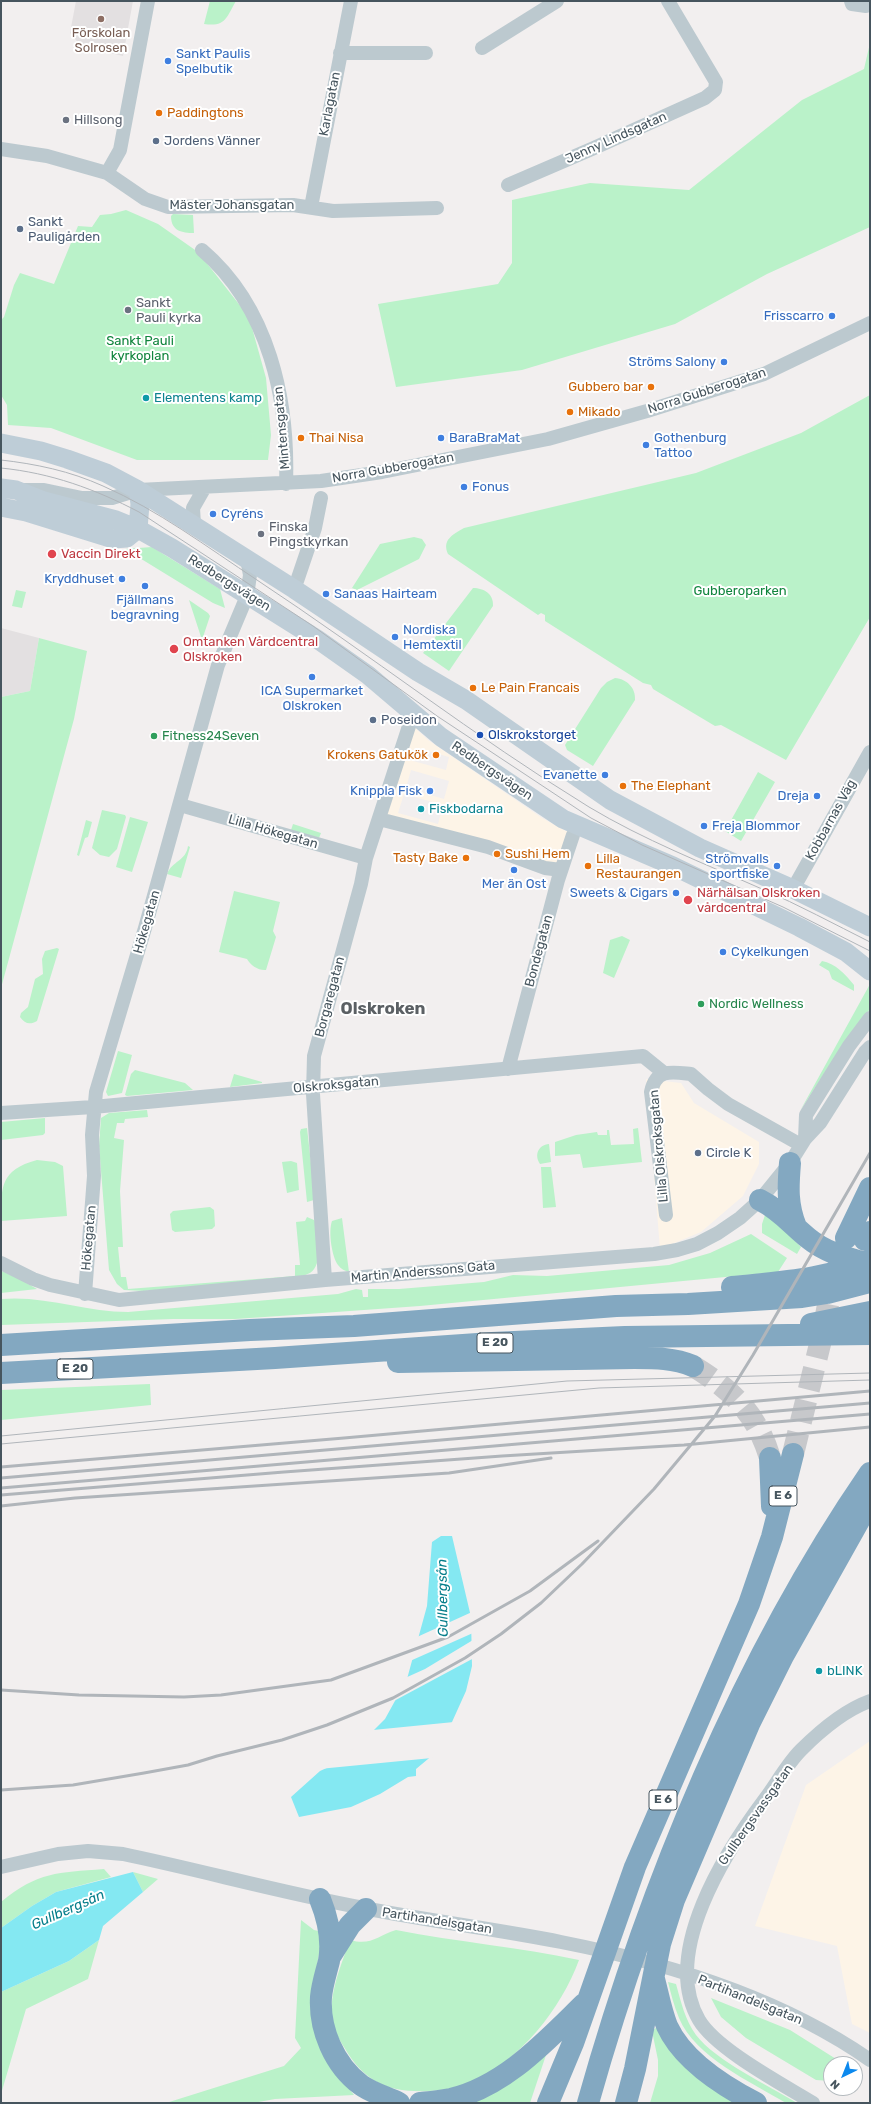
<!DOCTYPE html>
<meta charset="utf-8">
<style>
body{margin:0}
#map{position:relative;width:871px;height:2104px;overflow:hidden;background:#f2efef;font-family:Rubik,sans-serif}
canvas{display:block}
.frame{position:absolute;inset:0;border:2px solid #46555e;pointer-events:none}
.north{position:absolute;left:823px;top:2056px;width:40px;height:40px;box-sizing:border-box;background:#fff;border:1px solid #b5bbbf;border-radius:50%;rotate:223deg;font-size:11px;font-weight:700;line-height:16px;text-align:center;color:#46555e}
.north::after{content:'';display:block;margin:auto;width:14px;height:18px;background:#0c89ee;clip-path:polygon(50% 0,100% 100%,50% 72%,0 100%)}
</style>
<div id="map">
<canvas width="871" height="2104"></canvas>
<div class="frame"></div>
<div class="north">N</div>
</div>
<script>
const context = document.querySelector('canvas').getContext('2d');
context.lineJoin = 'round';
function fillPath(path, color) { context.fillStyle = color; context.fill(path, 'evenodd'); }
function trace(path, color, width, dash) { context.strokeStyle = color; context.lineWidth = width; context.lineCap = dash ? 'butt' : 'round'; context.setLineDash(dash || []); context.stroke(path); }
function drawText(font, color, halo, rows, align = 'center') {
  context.font = font + ' Rubik,sans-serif'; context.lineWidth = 4; context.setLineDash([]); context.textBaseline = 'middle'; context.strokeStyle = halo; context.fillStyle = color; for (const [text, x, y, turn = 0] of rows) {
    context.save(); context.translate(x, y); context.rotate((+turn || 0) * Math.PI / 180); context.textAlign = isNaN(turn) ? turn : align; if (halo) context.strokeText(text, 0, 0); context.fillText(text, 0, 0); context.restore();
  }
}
fillPath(new Path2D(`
 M410 723 428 740 491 783 542 818 573 835 561 870 379 819ZM417 748 449 757 446 770 413 761ZM411 770 449 781 444 799 406 788ZM404 794 443 805 438 824 398 813Z
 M646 1079 681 1083 694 1103 759 1142V1164L743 1196 701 1232 660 1249Z
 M870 1741V2033L852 2024 837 1946 755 1926 806 1785Z`), '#fdf4e7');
fillPath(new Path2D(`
 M76 1H133L123 56 81 46 70 33Z
 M1 628 39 638 30 691 1 697Z`), '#e3e0e1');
fillPath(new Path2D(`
 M210 1H236C226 18 226 27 204 24Z
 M870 43V227L767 274 675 324 522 370 396 387 378 304 498 284 512 263V200L590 183 689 190 802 100 864 69Z
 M126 210 158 224 198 252 249 317 266 378 271 435 268 460H137L51 428 8 425 7 405 1 395V320L4 317 14 285 20 273 54 284 78 226 92 227 100 215 111 214Z
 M173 214 193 215 194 233C182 233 171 231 171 216Z
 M870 395V617L786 760 721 725 715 726 653 689 651 685 643 683 545 621V615L541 613 538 615 448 554C442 540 452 535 464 528L696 473 801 433Z
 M414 537 422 539 426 545 419 559 357 590 352 588 380 544Z
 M152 547 220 589 225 608 213 603 125 549Z
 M473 588C484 588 494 594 493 606L449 671 423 653Z
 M16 590 26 592 22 608 12 606Z
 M189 600 208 613 210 616 203 637H201Z
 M39 638 87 651 74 719 1 988V697L30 691Z
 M615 678C627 679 636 688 635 700L593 766 567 750 565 745 601 688 607 682Z
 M758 772 775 782 741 841 725 831Z
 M102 810 125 815 126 817 117 849 109 857 100 855 92 848Z
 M130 817 148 822 132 872 116 867Z
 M86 820 92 822 88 837 85 838 79 856 77 855Z
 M293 824 321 833 319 838 291 830Z
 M188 846 190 847 181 878 167 874C172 861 186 861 188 846Z
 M234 891 280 902 273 931 276 937 266 970C259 971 250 965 247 959L219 952Z
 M622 936 630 940 614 978 603 973 610 940Z
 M57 948 59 949 37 1021C30 1025 25 1024 20 1017L21 1013 28 1007 35 979 43 974 42 959 45 951Z
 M822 961C835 963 846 975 854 985V991L832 979 829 971 819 965Z
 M870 984V1009L848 1037 800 1111Z
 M118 1051 132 1055 122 1093 108 1096 106 1092Z
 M135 1070 185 1083 193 1090 127 1096 125 1095 131 1074Z
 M234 1074 262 1082V1083L230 1087Z
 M147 1110 148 1117 125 1119 124 1123H117L114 1138 124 1140 120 1191 123 1247H118L121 1277H126L128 1289 295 1276V1265H300L296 1222 305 1221 307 1217 314 1220C318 1226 318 1234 318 1241 320 1273 313 1276 283 1279L144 1291 124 1290 117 1284 109 1270 99 1146 101 1118 109 1113Z
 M45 1118V1133L43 1135 1 1140V1122Z
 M307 1128 315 1198 314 1200 307 1202 300 1132 301 1129Z
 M638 1128 642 1162 583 1168 580 1154 555 1156V1142L576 1135 597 1132 598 1135H607V1130H609L611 1145 634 1144 633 1129Z
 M549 1144 551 1162 540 1164C534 1155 538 1145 549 1144Z
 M37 1160 55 1162 63 1166 67 1216 1 1221C1 1187 0 1170 37 1160Z
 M291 1161 297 1163 299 1190 287 1193 282 1162Z
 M541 1167H551L556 1207 543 1208Z
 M210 1207 214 1210 215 1226 212 1229 175 1232 172 1230 170 1214 173 1211Z
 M765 1215 770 1216 801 1247 797 1254 762 1233V1224Z
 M342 1218 349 1272C345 1271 341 1269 338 1265 332 1257 328 1232 332 1221Z
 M751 1234 787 1258 778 1272 420 1306 294 1315 235 1319H173L1 1325V1299C45 1295 85 1312 128 1312L338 1294 356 1289 362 1290 363 1297H368V1289H399L484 1282 513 1275 547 1276 669 1265 710 1253Z
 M1 1271 11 1274 37 1289 1 1293Z
 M150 1384 151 1405 1 1420V1390Z
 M104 1869 111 1877 56 1892 32 1906 1 1928V1902C39 1871 57 1873 104 1869Z
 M133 1872 158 1879 143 1892Z
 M301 1920 314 1930 323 1932 313 1987 331 2065 354 2095 275 2099 253 2103H166L284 2066 301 2048 295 2038Z
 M396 1930C457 1942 519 1947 579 1960 561 2009 520 2061 471 2082 459 2088 443 2090 430 2091 389 2093 365 2083 344 2047 339 2039 333 2029 332 2020 329 1993 341 1965 350 1940 371 1946 377 1936 396 1930Z
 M99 1940 88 1979 26 2009 1 2094V1992L69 1961Z
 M668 1982 676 1984C681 2002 685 2020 696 2035 716 2061 768 2085 797 2103H786C751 2082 695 2057 679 2018 674 2006 671 1994 668 1982Z
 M711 1998 790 2030 844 2064H831V2081L816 2080 746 2038 721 2017Z
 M657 2027 737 2103H650L658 2076V2060L652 2031Z
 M547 2052 530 2103H467Z`), '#baf2c9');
fillPath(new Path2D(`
 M441 1536H452L471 1617 472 1666 466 1691 452 1722 434 1754 416 1769V1776L408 1777 380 1794 351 1807 299 1817 291 1797 320 1771 344 1760 385 1719 407 1679 427 1606 432 1542Z
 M133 1872 143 1892 103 1926 99 1940 69 1961 1 1992V1928L32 1906 56 1892Z`), '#84e8f2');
fillPath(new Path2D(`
 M472 1612 473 1633 410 1661 417 1637Z
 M473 1640 474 1658 392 1702 405 1678 425 1669Z
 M454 1722 436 1755 432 1758 319 1769 343 1758 373 1730Z`), '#f2efef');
trace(new Path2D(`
 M693 1366C732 1390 757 1414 770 1458
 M793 1454 822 1336 834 1274`), '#c7c8cb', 22, [22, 11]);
trace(new Path2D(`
 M851 1 852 4 866 6 870 4
 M482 48 557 1
 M340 53H426
 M1 149 47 156 107 173 120 150 148 1
 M107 173 145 199 168 207 293 205 333 211 437 208
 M508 185 594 148 705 98 715 90 716 82 668 1
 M311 207 351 1
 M202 250C269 307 289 400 286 484
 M24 490H44L82 498H112L138 490 321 481 382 472 548 439 647 411 764 374 870 323
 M194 525 193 508 205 487
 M297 581 315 528 321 498
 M180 805 366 858
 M379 819 488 847 545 868 561 870
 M793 889 870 752
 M508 1069 558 880 573 835
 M1 1113 93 1107 643 1056 664 1073
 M805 1139 806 1115 849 1046 870 1018
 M666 1215 651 1092C656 1068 672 1072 691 1074L708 1089 728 1104 801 1145
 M1 1263 33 1279 50 1285 119 1300 325 1280 654 1254 677 1250 697 1244 718 1233 740 1218 760 1200 790 1163 805 1139 820 1123 865 1052 870 1047
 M325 1280 313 1094 314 1056 361 884 366 858 410 723
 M85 1294 94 1176 92 1135 96 1092 145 928 218 665 247 596 250 575 247 559
 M1 1867 58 1854 88 1851 123 1854C204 1871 283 1893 364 1908 429 1921 496 1929 561 1942 668 1963 780 1997 870 2060
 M813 2103C782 2084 716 2049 699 2020 660 1953 726 1851 765 1799 777 1783 787 1764 801 1750 820 1731 845 1710 870 1701`), '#bcc9cf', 14);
trace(new Path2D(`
 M1 443 41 451 67 459 106 473 138 490 294 589 418 672 466 700 610 800 700 848 793 889 870 927
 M1 488 16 490 44 501 116 520 138 529 172 548 317 639 368 675 441 737 563 819 673 866 799 927 846 952 870 971
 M1 507 26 512 113 539 127 538 138 529 140 504 138 490`), '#becdd7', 19);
trace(new Path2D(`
 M790 1163C788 1187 787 1205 796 1227
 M760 1200C780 1210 792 1225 808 1238 825 1252 844 1257 865 1263
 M846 1238 870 1188
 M865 1240 870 1232
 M732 1287C778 1282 828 1280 870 1260
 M811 1324 870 1312
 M1 1345 250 1330 354 1326 616 1306 688 1304 802 1297 827 1293 870 1282
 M398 1362 634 1358C655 1358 674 1358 693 1366
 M1 1373 275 1358 492 1343 625 1337 870 1334
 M770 1458 772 1506
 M320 1899C328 1919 333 1939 329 1961 326 1973 322 1985 321 1997 319 2029 334 2065 361 2085 372 2093 387 2097 399 2103
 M331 1955 350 1925 366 1909
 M654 1979C658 1994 661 2011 667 2026 683 2061 723 2086 756 2103
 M420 2103C430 2102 441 2101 451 2099 505 2086 545 2042 584 2004
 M548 2103 573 2043 635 1867 749 1604 772 1537 793 1454
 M588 2103C649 1886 742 1659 870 1473
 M626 2103 635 2069 660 1944 674 1900 750 1722 783 1656 870 1501`), '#83a8c1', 22);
trace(new Path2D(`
 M1 460C36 464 70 471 103 486 158 510 207 547 257 580 369 654 475 737 589 807 644 840 703 863 762 889 799 905 834 924 870 942
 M1 468C51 473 95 489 139 512L313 626 437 716 591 818 642 845 783 907 870 951
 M1 1436 567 1381 870 1373
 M1 1444 599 1388 870 1380`), '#b0b5ba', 1);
trace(new Path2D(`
 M1 1467 344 1438 870 1391
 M1 1478 870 1403
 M1 1488 870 1414
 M1 1495 284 1472 502 1456 684 1445 870 1427
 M1 1506 75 1498 449 1473 551 1458
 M1 1690 79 1695 184 1697 221 1695 331 1680 448 1637 530 1591 598 1541
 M1 1790 73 1785 144 1773 188 1765 217 1756 282 1740 327 1725 393 1698 465 1658 501 1634 541 1603 582 1564 654 1489 715 1416 753 1355 870 1153`), '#b0b5ba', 3);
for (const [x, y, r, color] of [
 [101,19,4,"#8d6e63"],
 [168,61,4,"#3f7fe0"],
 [159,113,4,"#e8710a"],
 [66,120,4,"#6b7280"],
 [156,141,4,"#5c6f8a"],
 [20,229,4,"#5c6f8a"],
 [128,310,4,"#6b7280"],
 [832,316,4,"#3f7fe0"],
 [724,362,4,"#3f7fe0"],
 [651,387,4,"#e8710a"],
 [146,398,4,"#0f9aa8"],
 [570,412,4,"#e8710a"],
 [301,438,4,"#e8710a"],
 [441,438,4,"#3f7fe0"],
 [646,445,4,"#3f7fe0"],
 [464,487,4,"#3f7fe0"],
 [213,514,4,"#3f7fe0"],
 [261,534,4,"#6b7280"],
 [52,554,5,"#e0444e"],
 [122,579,4,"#3f7fe0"],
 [145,586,4,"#3f7fe0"],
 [326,594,4,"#3f7fe0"],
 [395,637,4,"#3f7fe0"],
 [174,649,5,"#e0444e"],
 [312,677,4,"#3f7fe0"],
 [473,688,4,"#e8710a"],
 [373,720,4,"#5c6f8a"],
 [480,735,4,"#1a4fb4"],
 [154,736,4,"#2e9e5b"],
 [436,755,4,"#e8710a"],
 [605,775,4,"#3f7fe0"],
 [623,786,4,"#e8710a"],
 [430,791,4,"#3f7fe0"],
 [817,796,4,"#3f7fe0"],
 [421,809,4,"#0f9aa8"],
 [704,826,4,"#3f7fe0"],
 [497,854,4,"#e8710a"],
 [466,858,4,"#e8710a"],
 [588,866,4,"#e8710a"],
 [777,866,4,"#3f7fe0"],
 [514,870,4,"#3f7fe0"],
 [676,893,4,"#3f7fe0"],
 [688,900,5,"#e0444e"],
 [723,952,4,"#3f7fe0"],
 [701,1004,4,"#2e9e5b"],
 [698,1153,4,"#5c6f8a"],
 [819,1671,4,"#0f9aa8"]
]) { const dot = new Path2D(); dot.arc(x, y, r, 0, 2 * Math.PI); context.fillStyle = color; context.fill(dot); trace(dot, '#fff', 1.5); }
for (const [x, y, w] of [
 [495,1343,36],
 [75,1369,36],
 [783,1496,28],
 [663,1800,28]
]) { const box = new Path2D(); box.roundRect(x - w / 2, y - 10, w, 20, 3); context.fillStyle = '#fff'; context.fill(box); trace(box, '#46555e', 1); }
drawText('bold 12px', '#46555e', null, [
 ["E 20",495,1343],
 ["E 20",75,1369],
 ["E 6",783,1496],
 ["E 6",663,1800]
]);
drawText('13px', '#785e54', '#fff', [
 ["Förskolan",101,33],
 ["Solrosen",101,48]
]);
drawText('13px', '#366cbe', '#fff', [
 ["Sankt Paulis",176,54],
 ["Spelbutik",176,69],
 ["Frisscarro",824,316,"right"],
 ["Ströms Salony",716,362,"right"],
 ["BaraBraMat",449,438],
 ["Gothenburg",654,438],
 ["Tattoo",654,453],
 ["Fonus",472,487],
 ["Cyréns",221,514],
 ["Kryddhuset",114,579,"right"],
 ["Sanaas Hairteam",334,594],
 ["Fjällmans",145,600,"center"],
 ["begravning",145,615,"center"],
 ["Nordiska",403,630],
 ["Hemtextil",403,645],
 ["ICA Supermarket",312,691,"center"],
 ["Olskroken",312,706,"center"],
 ["Evanette",597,775,"right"],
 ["Knippla Fisk",422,791,"right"],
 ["Dreja",809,796,"right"],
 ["Freja Blommor",712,826],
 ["Strömvalls",769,859,"right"],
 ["sportfiske",769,874,"right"],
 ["Mer än Ost",514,884,"center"],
 ["Sweets & Cigars",668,893,"right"],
 ["Cykelkungen",731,952]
], 'left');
drawText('13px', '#46555e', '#fff', [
 ["Karlagatan",330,104,-79],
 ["Jenny Lindsgatan",616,138,-24],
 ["Mäster Johansgatan",232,205],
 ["Norra Gubberogatan",707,391,-18],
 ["Mintensgatan",282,428,-95],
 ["Norra Gubberogatan",393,468,-10],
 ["Redbergsvägen",229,583,32],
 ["Redbergsvägen",492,771,34],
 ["Kobbarnas Väg",831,820,-61],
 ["Lilla Hökegatan",273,832,16],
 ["Hökegatan",147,922,-74],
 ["Bondegatan",539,951,-75],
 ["Borgaregatan",330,997,-75],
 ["Olskroksgatan",336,1085,-5],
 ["Lilla Olskroksgatan",659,1146,-95],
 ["Hökegatan",89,1238,-85],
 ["Martin Anderssons Gata",423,1272,-5],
 ["Gullbergsvassgatan",756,1815,-55],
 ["Partihandelsgatan",437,1921,9],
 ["Partihandelsgatan",750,2000,22]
]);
drawText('13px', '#c56008', '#fff', [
 ["Paddingtons",167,113],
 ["Gubbero bar",643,387,"right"],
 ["Mikado",578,412],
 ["Thai Nisa",309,438],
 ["Le Pain Francais",481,688],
 ["Krokens Gatukök",428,755,"right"],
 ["The Elephant",631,786],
 ["Sushi Hem",505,854],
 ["Tasty Bake",458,858,"right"],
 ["Lilla",596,859],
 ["Restaurangen",596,874]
], 'left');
drawText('13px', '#5b616d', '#fff', [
 ["Hillsong",74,120],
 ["Sankt",136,303],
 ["Pauli kyrka",136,318],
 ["Finska",269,527],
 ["Pingstkyrkan",269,542]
], 'left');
drawText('13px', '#4e5e75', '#fff', [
 ["Jordens Vänner",164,141],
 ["Sankt",28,222],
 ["Pauligården",28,237],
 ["Poseidon",381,720],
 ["Circle K",706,1153]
], 'left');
drawText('13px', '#10853d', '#fff', [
 ["Sankt Pauli",140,341],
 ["kyrkoplan",140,356],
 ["Gubberoparken",740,591]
]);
drawText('13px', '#0d838f', '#fff', [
 ["Elementens kamp",154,398],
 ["Fiskbodarna",429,809],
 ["bLINK",827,1671]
], 'left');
drawText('13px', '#be3a42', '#fff', [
 ["Vaccin Direkt",61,554],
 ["Omtanken Vårdcentral",183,642],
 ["Olskroken",183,657],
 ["Närhälsan Olskroken",697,893],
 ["vårdcentral",697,908]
], 'left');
drawText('13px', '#164399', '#fff', [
 ["Olskrokstorget",488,735]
], 'left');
drawText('13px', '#27864d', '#fff', [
 ["Fitness24Seven",162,736],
 ["Nordic Wellness",709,1004]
], 'left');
drawText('italic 14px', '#067e8b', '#fff', [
 ["Gullbergsån",443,1598,-91],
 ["Gullbergsån",68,1910,-24]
]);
drawText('bold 17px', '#5b6064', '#fff', [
 ["Olskroken",383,1009]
]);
</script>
